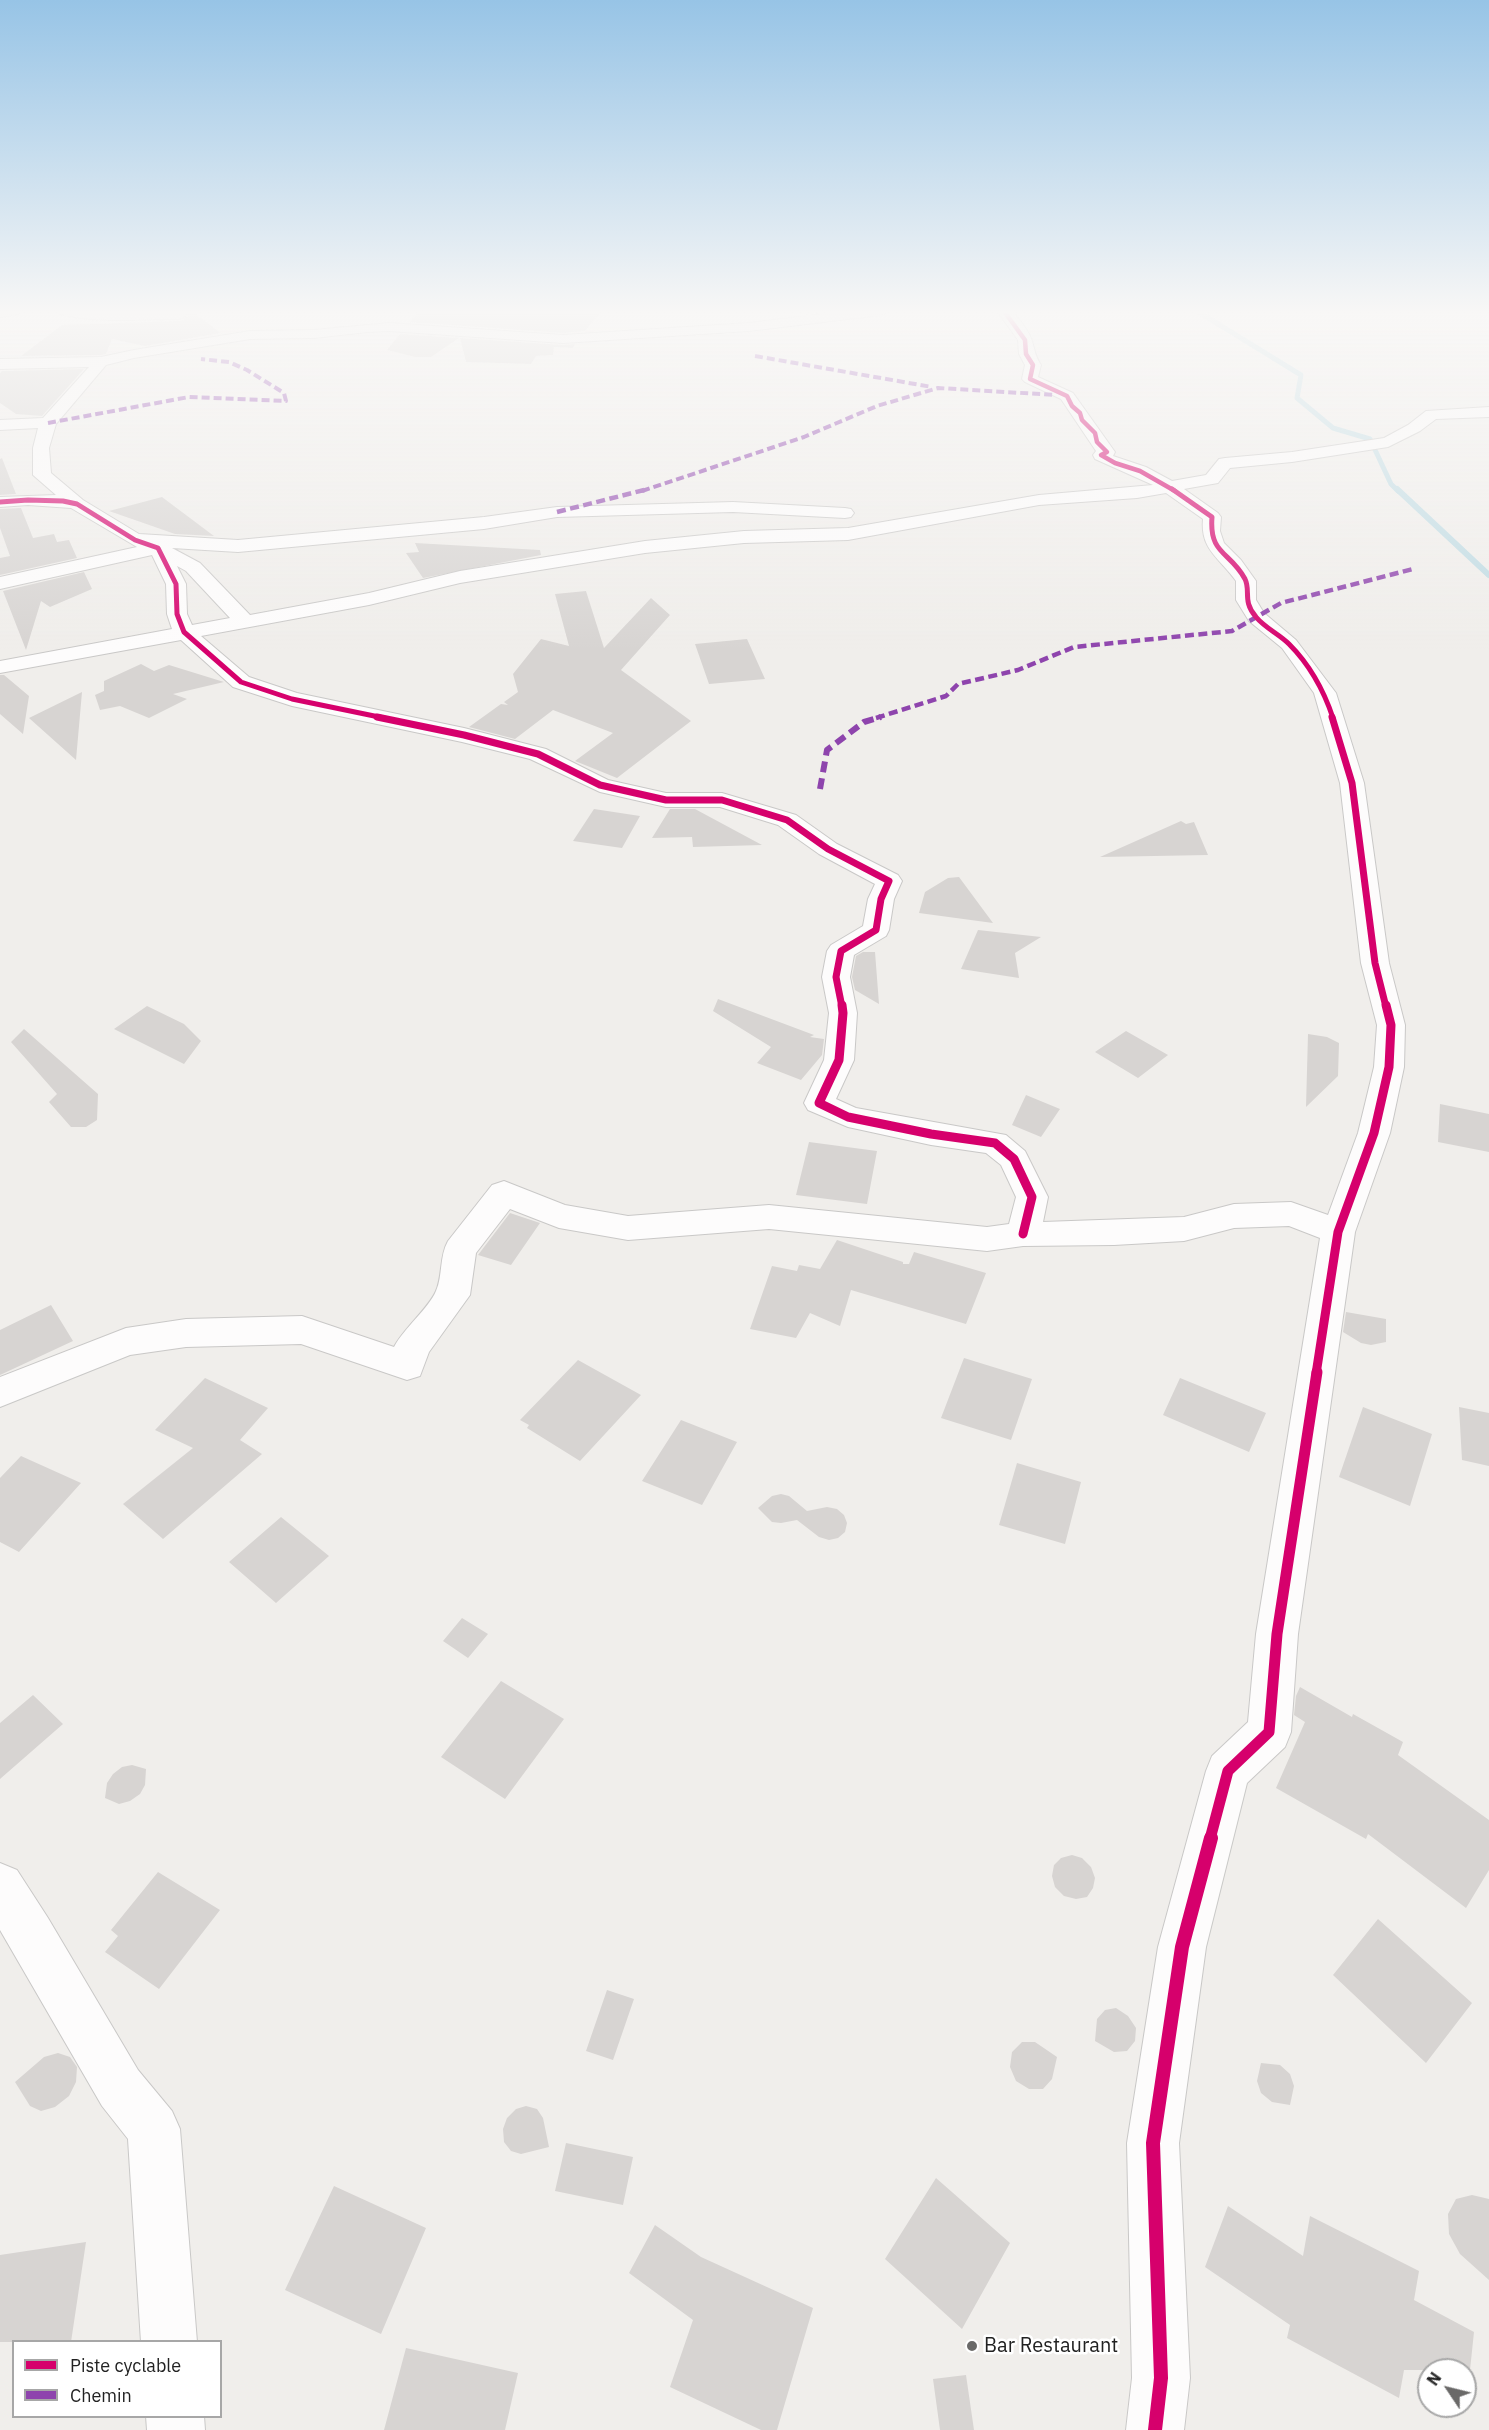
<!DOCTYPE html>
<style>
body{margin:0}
#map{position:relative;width:1489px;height:2430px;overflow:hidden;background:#f0eeeb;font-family:"IBM Plex Sans",sans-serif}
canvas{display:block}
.legend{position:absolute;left:12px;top:2340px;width:210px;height:78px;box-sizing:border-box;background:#fff;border:2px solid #a7a7a7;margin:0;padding:8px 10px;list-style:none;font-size:18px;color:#222}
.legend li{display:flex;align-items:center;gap:12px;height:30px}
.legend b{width:30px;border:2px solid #a7a7a7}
.north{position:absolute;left:1417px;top:2358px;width:60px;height:60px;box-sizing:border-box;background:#fff;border:2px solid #a7a7a7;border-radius:50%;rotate:305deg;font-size:16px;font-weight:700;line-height:24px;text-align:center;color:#222}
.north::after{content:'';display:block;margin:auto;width:21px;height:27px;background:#6a6968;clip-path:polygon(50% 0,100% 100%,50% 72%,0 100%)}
</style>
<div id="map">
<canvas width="1489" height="2430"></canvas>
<ul class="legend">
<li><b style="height:8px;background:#d6006c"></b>Piste cyclable</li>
<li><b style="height:8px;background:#8e44ad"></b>Chemin</li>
</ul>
<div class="north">N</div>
</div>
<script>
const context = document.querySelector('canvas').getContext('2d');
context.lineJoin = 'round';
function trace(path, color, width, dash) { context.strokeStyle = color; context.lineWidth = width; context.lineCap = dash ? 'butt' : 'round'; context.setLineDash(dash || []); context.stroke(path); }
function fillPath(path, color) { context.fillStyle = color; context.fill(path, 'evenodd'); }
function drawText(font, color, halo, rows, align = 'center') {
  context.font = font + ' "IBM Plex Sans",sans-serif'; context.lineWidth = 5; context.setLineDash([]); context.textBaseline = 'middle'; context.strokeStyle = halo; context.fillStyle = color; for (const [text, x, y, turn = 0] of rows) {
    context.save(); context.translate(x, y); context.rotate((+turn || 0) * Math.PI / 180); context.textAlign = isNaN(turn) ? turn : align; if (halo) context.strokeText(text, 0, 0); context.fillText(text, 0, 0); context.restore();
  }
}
trace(new Path2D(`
 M1197 311 1301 375 1297 398 1333 428 1370 439 1391 484 1398 491`), '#bfdbe3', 5);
trace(new Path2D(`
 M1397 489 1489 575`), '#bfdbe3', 6);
fillPath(new Path2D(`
 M185 311H191L221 333 145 346 112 339 106 354 101 355 21 356 62 325 180 321 189 316Z
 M420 311H601L585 331 563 333 410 322Z
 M400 334 459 338 431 357H415L387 350Z
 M460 338 563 345 575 344 573 348 554 347 553 355 536 356 531 364 466 362Z
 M84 369 42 416 16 414 0 403V373L2 371Z
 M2 458 16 494 0 495V459Z
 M162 497 214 536 175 534 109 511Z
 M21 508 33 538 54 534 57 542 69 540 77 558 0 575V558L10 556 0 528V509Z
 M415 543 540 550 541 555 423 578 406 553 419 552Z
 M84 572 92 589 50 607 41 601 26 650 3 591Z
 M586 591 604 648 651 598 670 615 621 670 691 721 617 778 575 761 613 733 553 710 515 739 469 727 501 704 508 705 504 702 518 692 513 674 541 639 569 646 555 594Z
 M747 639 765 679 709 684 695 644Z
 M141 664 154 671 169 665 224 682 173 694 187 699 149 718 120 706 100 710 95 695 104 691V681Z
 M0 675H4L29 696 23 734 0 714Z
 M82 692 76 760 29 718Z
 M594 809 640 816 622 848 573 841Z
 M670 809H695L762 845 693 847 692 837 652 838Z
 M1181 821 1186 824 1194 822 1208 855 1100 857Z
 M959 877 993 923 919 913 925 892 948 878Z
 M978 930 1041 937 1015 953 1019 978 961 969Z
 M863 952H875L879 1004 855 990 852 977 856 956Z
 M718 999 814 1035 810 1037 824 1039 822 1055 801 1080 757 1063 771 1047 713 1011Z
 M147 1006 184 1024 201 1041 184 1064 114 1029Z
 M24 1029 98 1094 97 1120 86 1127H71L49 1102 57 1094 11 1042Z
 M1126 1031 1168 1055 1138 1078 1095 1052Z
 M1308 1034 1327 1037 1339 1043 1338 1076 1306 1107Z
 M1026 1095 1060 1109 1041 1137 1012 1125Z
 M1440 1104 1489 1114V1152L1438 1142Z
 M809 1142 877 1151 867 1204 796 1195Z
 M510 1213 540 1223 511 1265 478 1255Z
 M837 1240 903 1262V1264H909L914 1252 986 1273 966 1324 851 1290 840 1326 810 1313 796 1338 750 1329 772 1266 797 1271 799 1265 820 1269Z
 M51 1305 73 1341 0 1375V1330Z
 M1346 1312 1386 1319V1342L1371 1345 1361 1343 1343 1332Z
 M964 1358 1032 1379 1011 1440 941 1418Z
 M578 1360 641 1395 580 1461 527 1428 529 1425 520 1420Z
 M205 1378 268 1408 240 1440 262 1454 163 1539 123 1504 193 1448 155 1430Z
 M1180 1378 1266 1413 1249 1452 1163 1415Z
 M1363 1407 1432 1434 1410 1506 1339 1477Z
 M1459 1407 1489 1413V1466L1462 1460Z
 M681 1420 737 1442 702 1505 642 1481Z
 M21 1456 81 1483 19 1552 0 1542V1478Z
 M1017 1463 1081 1482 1065 1544 999 1525Z
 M781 1494 789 1496 807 1511 827 1507 837 1509 844 1515 847 1523 845 1532 838 1538 829 1540 819 1537 797 1520 781 1523 772 1522 758 1508 772 1496Z
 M281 1517 329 1556 276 1603 229 1562Z
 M462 1618 488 1634 468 1658 443 1641Z
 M501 1681 564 1719 505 1799 441 1757Z
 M1300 1687 1352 1717 1353 1714 1403 1742 1398 1755 1489 1820V1870L1466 1908 1368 1834 1366 1839 1276 1788 1305 1722 1294 1715 1296 1696Z
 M33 1695 63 1724 0 1779V1723Z
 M132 1765 146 1769 145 1785 140 1794 130 1801 119 1804 105 1798 107 1783 113 1774 122 1767Z
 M1072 1855 1082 1858 1091 1867 1095 1878 1093 1888 1087 1897 1076 1899 1064 1896 1055 1887 1052 1876 1054 1865 1061 1858Z
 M158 1872 220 1910 159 1989 105 1952 118 1936 111 1930Z
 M1378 1919 1472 2003 1426 2063 1333 1975Z
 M607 1990 634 1999 613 2060 586 2051Z
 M1116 2008 1128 2016 1136 2028 1135 2041 1127 2051 1114 2052 1095 2041 1097 2019 1105 2010Z
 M1022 2042H1035L1057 2057 1052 2079 1043 2089H1029L1016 2081 1010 2067 1012 2052Z
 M58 2053 70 2057 77 2067 76 2082 69 2096 55 2107 41 2111 30 2106 15 2082 44 2057Z
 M1261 2063 1280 2065 1290 2074 1294 2086 1290 2105 1272 2102 1261 2093 1257 2081Z
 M526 2106 537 2109 543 2118 549 2147 521 2154 511 2151 504 2142 503 2129 507 2118 516 2109Z
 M566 2143 633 2157 623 2205 555 2191Z
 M936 2178 1010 2243 962 2329 885 2259Z
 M334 2186 426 2228 381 2334 285 2290Z
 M1472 2195 1489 2199V2280L1460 2254 1449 2234 1448 2214 1456 2199Z
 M1228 2206 1303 2256 1310 2216 1419 2271 1414 2300 1474 2332 1470 2370H1404L1399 2398 1287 2338 1290 2325 1205 2267Z
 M655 2225 701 2257 813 2308 777 2430H761L670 2387 693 2320 629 2273Z
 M86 2242 71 2342H0V2255Z
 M406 2348 518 2373 505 2430H384Z
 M966 2375 974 2430H940L933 2379Z`), '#d7d4d2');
const street = new Path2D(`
 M0 311H20L18 314 0 317Z
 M58 311H181L187 315 180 319C139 318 100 324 60 314Z
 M846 311H888L881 315 749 331 563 343 389 331 368 332 314 338 250 339 134 358 106 365 56 424 49 448 51 473 83 500 139 534 238 540 484 517 557 507 733 502 845 508 851 509 854 513 851 517 845 518 733 512 557 517 484 529 238 552 172 548 200 563 250 615 369 593 460 571 645 541 744 531 848 528 1039 495 1153 485 1095 459 1093 455 1096 451 1061 399 1025 382 1022 379 1025 365 1019 354 1018 340 997 311H1012C1019 320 1029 330 1032 341 1035 351 1035 356 1041 365L1038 377 1073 393 1115 452 1113 456 1146 467 1172 481 1206 475 1219 459 1225 458 1292 452 1384 438 1408 425 1426 411 1489 407V417L1436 419 1420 431 1388 447 1292 462 1230 468 1218 483 1184 489 1218 513 1221 517 1220 531 1224 543 1241 560 1256 581V600L1264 613 1296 640 1336 693 1364 783 1389 963 1405 1025 1404 1067 1390 1133 1355 1232 1298 1634 1291 1732 1285 1747 1247 1783 1206 1947 1179 2143 1190 2378 1184 2430H1126L1132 2378 1127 2143 1158 1947 1206 1771 1212 1756 1248 1722 1256 1634 1320 1238 1289 1226 1234 1228 1184 1241 1114 1245 1023 1246 987 1251 769 1229 628 1240 559 1228 510 1209 476 1253 470 1295 429 1352 420 1376 407 1380 301 1344 186 1347 130 1355 0 1407V1377L126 1328 186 1319 302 1316 394 1347C404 1328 429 1308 436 1291 443 1275 439 1257 448 1241L492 1185 504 1181 565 1205 628 1216 769 1205 987 1227 1009 1224 1016 1197 1001 1165 986 1153 931 1145 848 1127 808 1110 804 1103 824 1060 829 1013 822 977 827 951 831 945 863 926 868 899 875 884 819 854 778 825 720 807H666L600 792 530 759 462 742 292 706 233 687 181 640 0 673V661L172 629 167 614 166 584 152 555 0 589V577L137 547 71 508 28 505 0 507V497L56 495 33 475V448L38 428 0 430V420L43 418 89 367 0 369V359L101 357 134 350 250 331 314 330 389 323 563 335 749 323ZM1166 493 1203 519C1200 550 1220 558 1236 581V600L1249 621 1282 648 1314 693 1340 783 1361 963 1377 1025 1374 1067 1358 1133 1328 1215 1291 1202 1234 1204 1184 1217 1043 1222 1048 1197 1025 1151 1006 1135 856 1108 836 1099 854 1060 857 1013 850 977 854 955 886 936 889 930 894 899 902 881 898 875 837 844 796 815 722 793H666L608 780 546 749 464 728 297 693 249 677 201 636 369 605 460 583 645 553 744 543 848 540 1039 505 1137 498ZM177 566 186 571 230 618 192 625 187 614 186 584Z
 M0 1863 17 1870 48 1918 138 2070 172 2111 180 2129 197 2342H141L128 2139 102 2106 0 1930Z
 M146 2416H204L205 2430H147Z`);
trace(street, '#c9c8c7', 2);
fillPath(street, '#fdfcfc');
trace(new Path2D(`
 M755 356 932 387
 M48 423 189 397 286 401 284 393 247 370 229 362 201 359
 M642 491 804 437 877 406 938 388 1056 395`), '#8e44ad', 4, [8, 4]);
trace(new Path2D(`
 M557 512 648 489
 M876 718 946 696 958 684 1018 670 1074 647 1232 631 1281 603 1413 569`), '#8e44ad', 4.5, [9, 4.5]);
trace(new Path2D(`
 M820 789 827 750 864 722 881 717`), '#8e44ad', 6, [11, 6]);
trace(new Path2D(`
 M1004 311 1025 340 1026 354 1033 365 1030 379 1067 396 1072 406 1080 413 1082 420 1095 433 1097 442 1107 452 1101 455 1115 463 1140 471 1175 491`), '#d6006c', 4.5);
trace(new Path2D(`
 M1172 489 1212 517C1209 555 1230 551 1245 579 1251 591 1242 601 1256 617 1265 628 1279 634 1289 644 1309 664 1324 691 1333 718
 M0 502 28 500 63 501 77 504 135 540 158 548 176 584 177 614 184 632 241 682 292 699 384 718`), '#d6006c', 5);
trace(new Path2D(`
 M377 717 464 735 538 754 600 785 666 800H722L787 820 828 849 889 881 881 899 876 930 841 951 836 977 842 1007
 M1332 717 1352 783 1375 963 1386 1007`), '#d6006c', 7);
trace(new Path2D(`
 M842 1005 843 1013 839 1060 819 1103 848 1117 931 1134 995 1143 1014 1159 1032 1197 1023 1234
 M1316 1374 1338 1232 1374 1133 1389 1067 1391 1025 1386 1005`), '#d6006c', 9);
trace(new Path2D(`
 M1210 1839 1228 1771 1269 1732 1277 1634 1317 1372`), '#d6006c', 11);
trace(new Path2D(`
 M1155 2430 1161 2378 1153 2143 1182 1947 1211 1838`), '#d6006c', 14);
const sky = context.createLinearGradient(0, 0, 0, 651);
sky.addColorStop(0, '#97c4e6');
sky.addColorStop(0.48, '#f8f7f6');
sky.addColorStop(1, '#f8f7f600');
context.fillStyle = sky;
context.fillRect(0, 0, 1489, 651);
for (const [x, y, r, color] of [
 [972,2346,6,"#6a6968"]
]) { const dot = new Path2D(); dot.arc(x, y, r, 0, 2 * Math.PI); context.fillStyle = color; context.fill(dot); trace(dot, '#fff', 2); }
drawText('20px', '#222', '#fff', [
 ["Bar Restaurant",984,2346]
], 'left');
</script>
